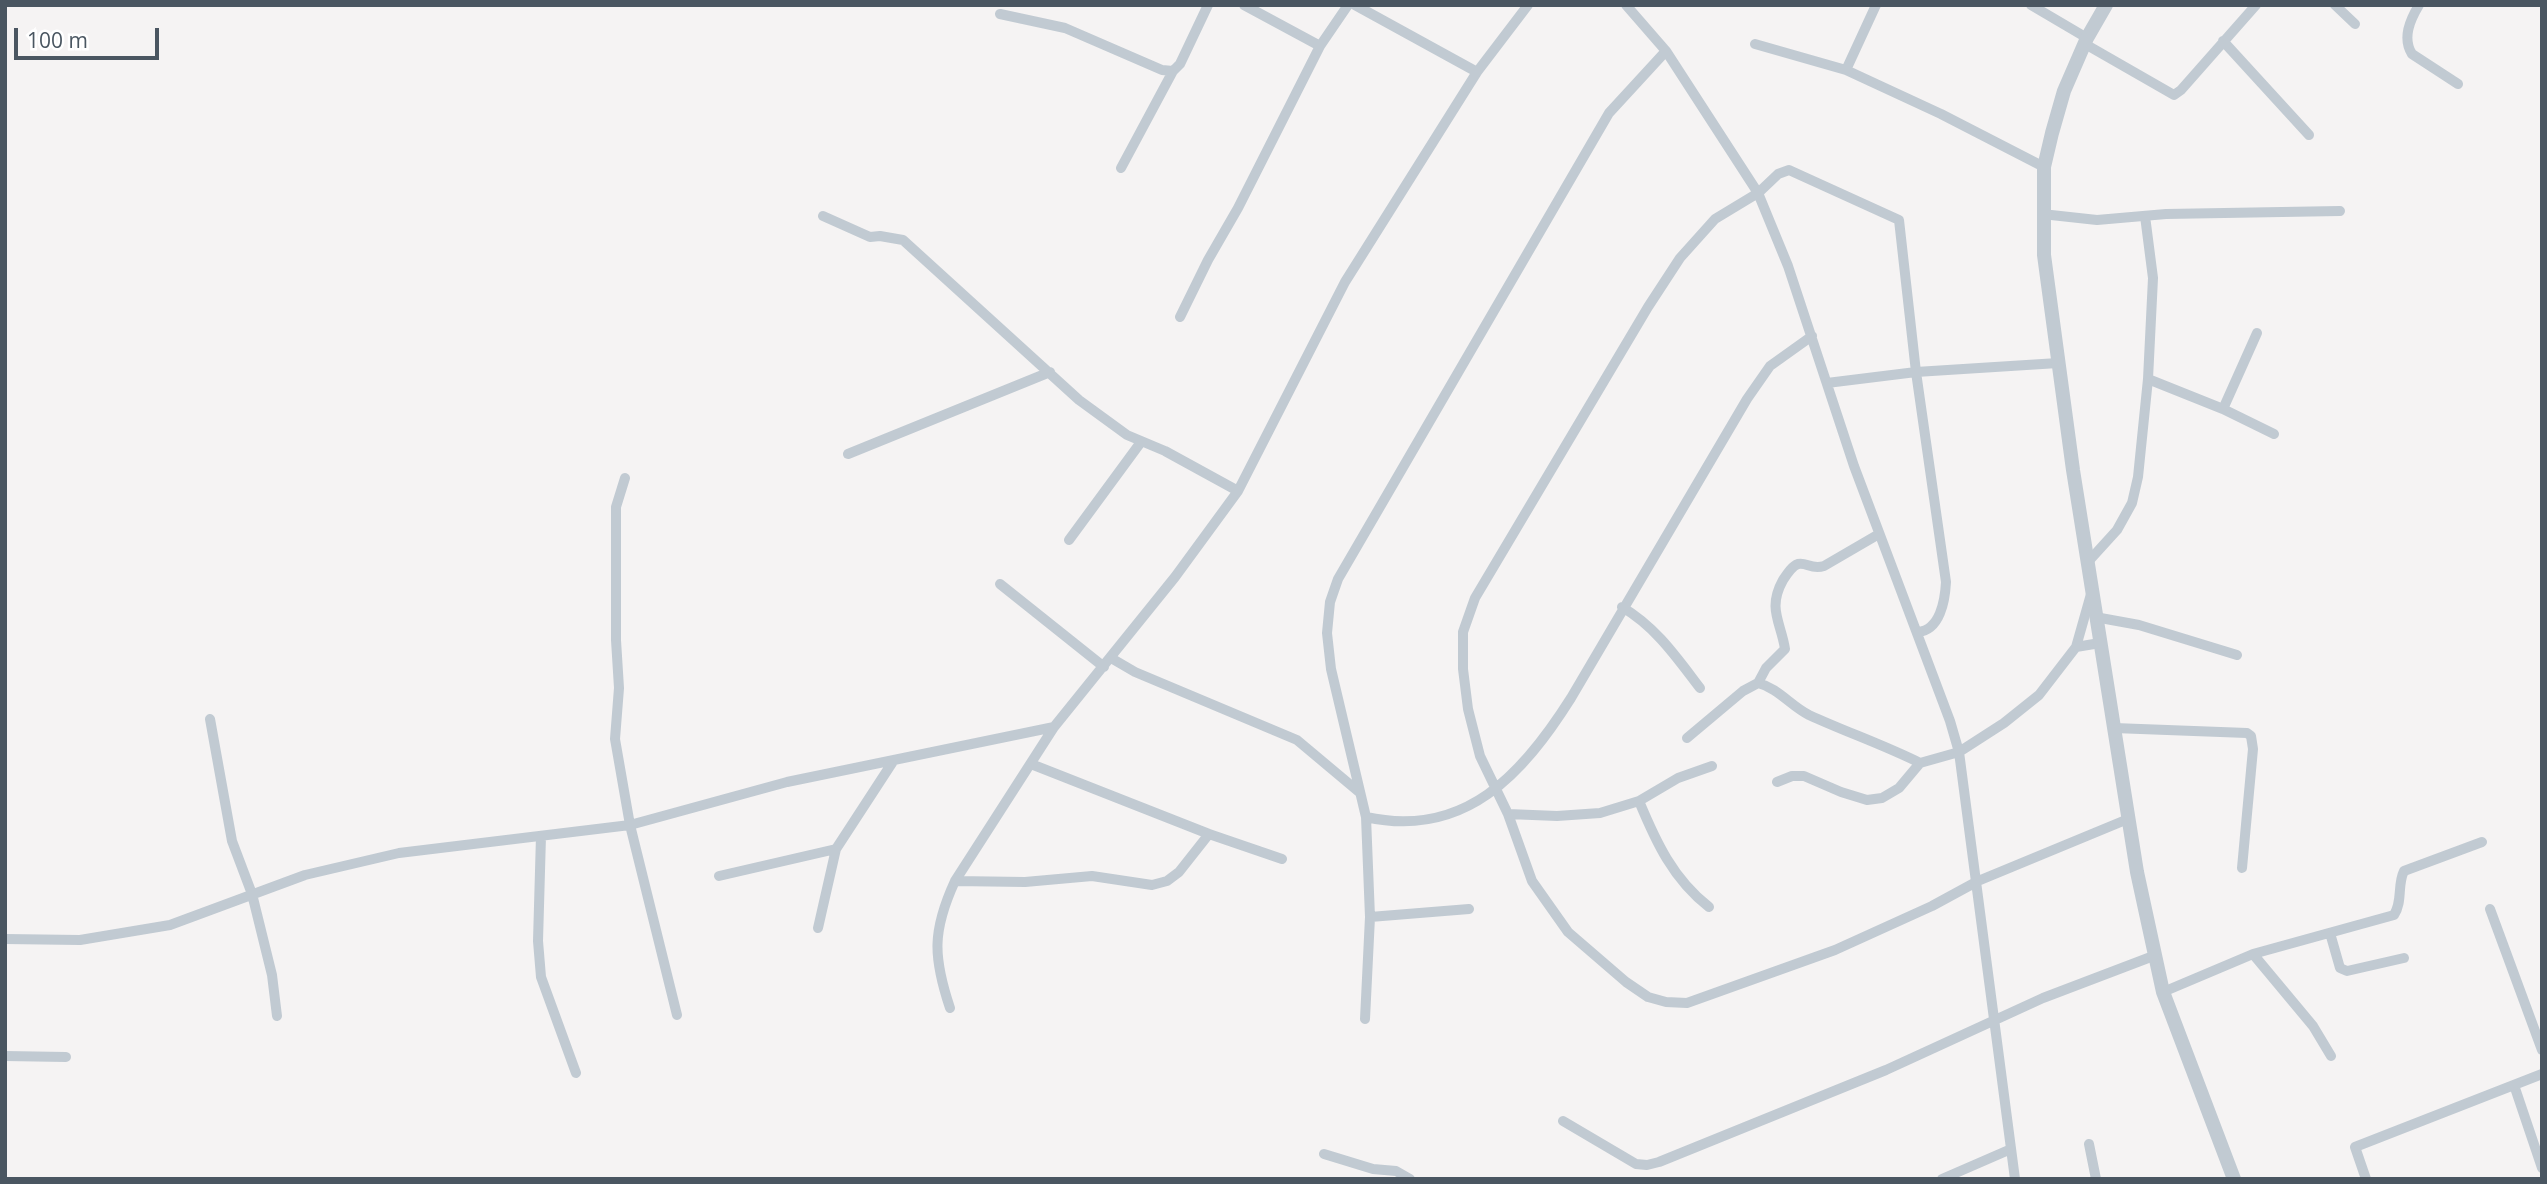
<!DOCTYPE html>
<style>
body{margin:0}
#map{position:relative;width:2547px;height:1184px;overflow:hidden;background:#f5f3f3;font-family:"Open Sans",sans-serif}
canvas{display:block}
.frame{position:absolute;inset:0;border:7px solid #4a5661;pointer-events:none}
.scale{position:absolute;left:14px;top:28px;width:145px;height:32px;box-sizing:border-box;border:4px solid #4a5661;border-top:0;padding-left:9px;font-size:21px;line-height:24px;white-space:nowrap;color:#4a5661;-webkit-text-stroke:5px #fff;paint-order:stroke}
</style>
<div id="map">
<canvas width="2547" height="1184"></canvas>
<div class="frame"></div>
<div class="scale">100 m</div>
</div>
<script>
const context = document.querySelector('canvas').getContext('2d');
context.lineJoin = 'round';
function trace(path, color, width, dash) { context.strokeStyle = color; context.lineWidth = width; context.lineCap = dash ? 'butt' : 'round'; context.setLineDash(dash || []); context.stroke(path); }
trace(new Path2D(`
 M1244 5 1320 46
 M1355 5 1477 72
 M1626 5 1666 51 1758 193 1788 266 1854 466 1950 721 1959 752 2015 1179
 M2031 5 2087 38
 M2335 5 2355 24
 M2419 5C2410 20 2402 38 2412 54L2458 84
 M1000 14 1065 28 1162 70 1173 71 1180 64 1208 5
 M2223 41 2309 135
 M1755 44 1846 70 1941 114 2044 167
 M2085 44 2174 95 2181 90 2256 5
 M1846 70 1876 5
 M1121 168 1173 71
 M2042 214 2097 220 2166 214 2340 211
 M823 216 870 237 880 236 903 240 1079 400 1127 435 1165 451 1238 491
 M1180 317 1208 260 1238 208 1320 46 1348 5
 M2148 379 2223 409 2274 434
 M1827 383 1916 372 2058 363
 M2223 409 2257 333
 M848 454 1050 372
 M625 478 616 507V640L619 688 615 739 630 825 677 1015
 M1069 540 1141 442
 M2087 563 2117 530 2132 503 2138 477 2148 379 2153 278 2145 216
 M1000 584 1104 667
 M1622 607C1656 627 1677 658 1700 688
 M2095 617 2139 625 2237 655
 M1918 632C1940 630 1945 601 1946 582L1916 372 1899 220 1789 170 1778 174 1758 193 1715 219 1680 258 1648 307 1475 598 1463 632V669L1468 709 1480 756 1508 814 1532 881 1568 932 1626 982 1648 997 1666 1002 1687 1003 1835 950 1932 906 1978 881 2128 819
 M2076 647 2100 643
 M1111 658 1135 672 1297 740 1359 792
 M1758 683 1766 668 1785 649C1781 622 1767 609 1783 580 1787 574 1792 566 1798 564 1807 562 1811 570 1824 566L1879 534
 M210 719 232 841 252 894 272 975 277 1016
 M2114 728 2247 733 2251 736 2253 749 2242 868
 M1687 738 1743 691 1758 683C1778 688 1791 706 1809 715 1846 732 1884 745 1920 763
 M1031 764 1209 834 1282 859
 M1777 782 1792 776H1804L1841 792 1867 800 1882 798 1899 788 1920 763 1959 752 2004 723 2039 695 2076 647 2091 594
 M1639 801C1656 842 1673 879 1709 907
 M1508 814 1557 816 1600 813 1639 801 1678 778 1712 766
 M1366 817C1465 839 1523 774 1571 698L1747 399 1770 366 1812 336
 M541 836 538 941 541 977 576 1073
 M719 876 836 849
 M955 881 1025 882 1092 876 1152 885 1167 881 1179 872 1209 834
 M2490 909 2542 1050
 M1370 917 1469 909
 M818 928 836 849 894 760
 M2330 933 2340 968 2347 971 2404 958
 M5 939 80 940 170 925 305 875 399 853 630 825 787 782 1054 727
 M2253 954 2394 915C2403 901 2397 885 2404 871L2482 842
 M2163 992 2253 954 2313 1026 2331 1056
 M950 1008C933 957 932 931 955 881L1054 727 1175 577 1238 491 1345 282 1477 72 1528 5
 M1365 1019 1370 917 1366 817 1331 669 1327 633 1330 602 1338 579 1609 113 1666 51
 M5 1056 66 1057
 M2514 1085 2542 1168
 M1563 1121 1636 1164 1647 1165 1659 1162 1886 1070 2043 998 2156 955
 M2089 1144 2096 1179
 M1324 1154 1373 1169 1396 1171 1410 1179
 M1942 1179 2011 1149
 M2366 1179 2355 1147 2542 1074`), '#c1cad2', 10);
trace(new Path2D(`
 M2106 5 2087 38 2064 91 2052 133 2044 167V255L2073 470 2137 872 2163 992 2234 1179`), '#c1cad2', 14);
</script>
